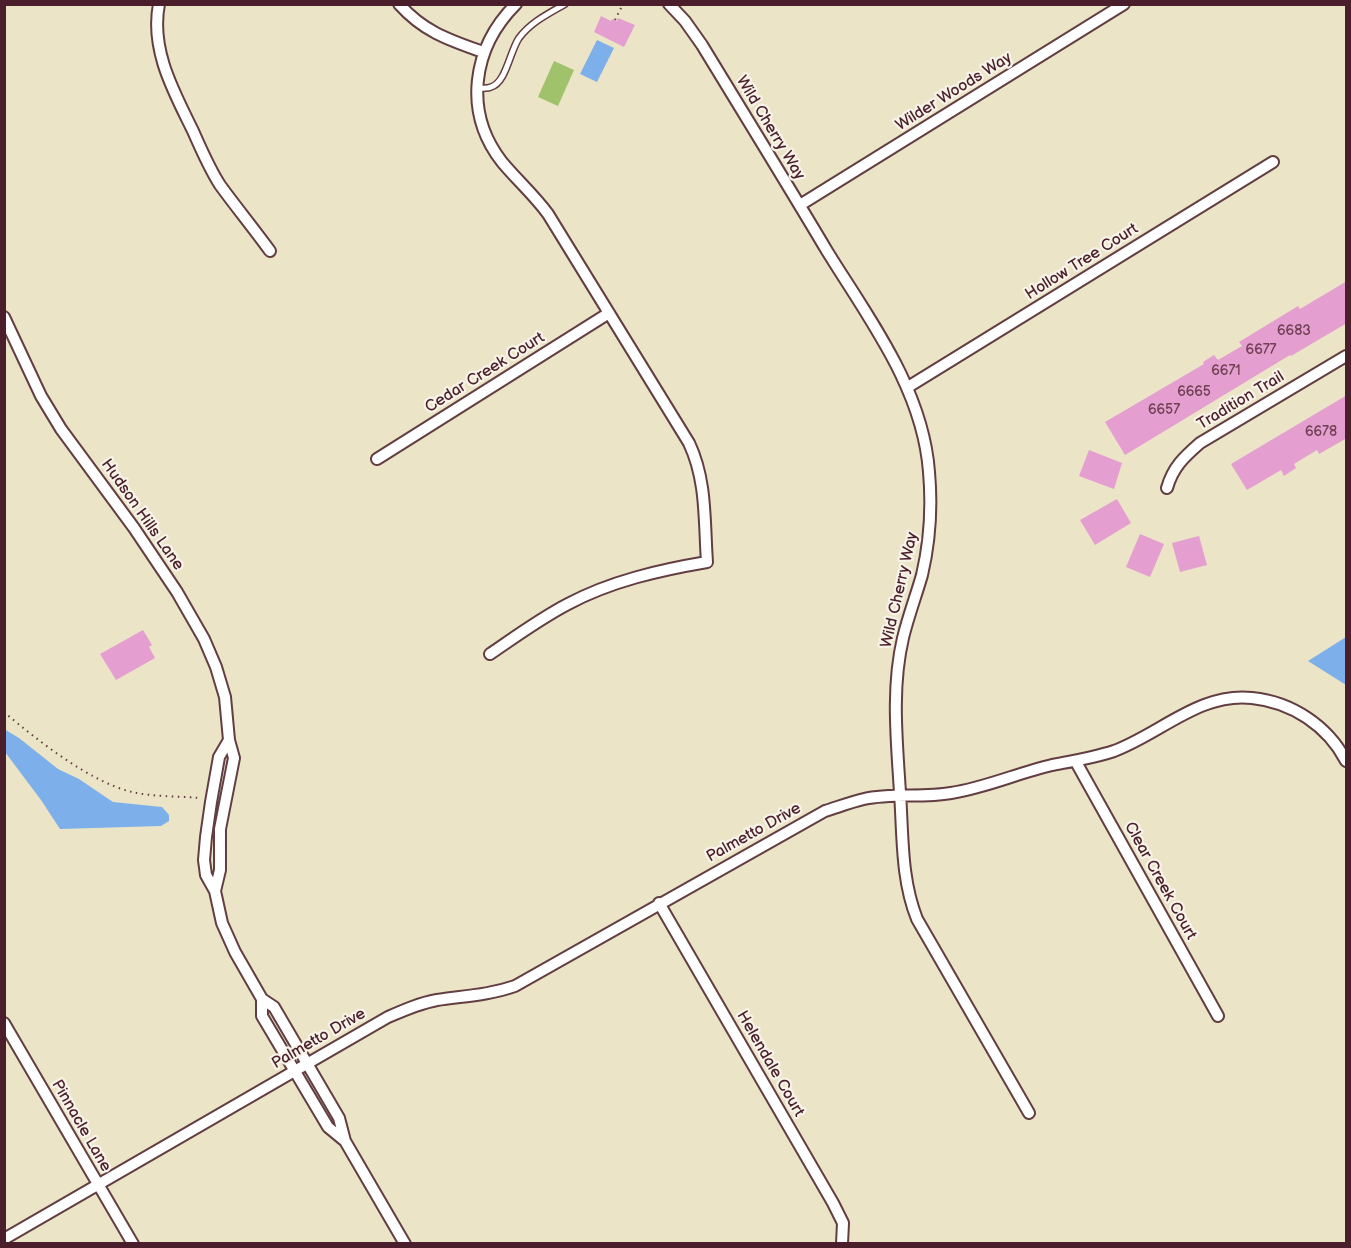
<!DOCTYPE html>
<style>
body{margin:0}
#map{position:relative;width:1351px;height:1248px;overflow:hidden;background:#ebe4c6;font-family:"Balsamiq Sans",sans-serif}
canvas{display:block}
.frame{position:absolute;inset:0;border:6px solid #4a1f2b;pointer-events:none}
</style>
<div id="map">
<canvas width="1351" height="1248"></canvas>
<div class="frame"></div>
</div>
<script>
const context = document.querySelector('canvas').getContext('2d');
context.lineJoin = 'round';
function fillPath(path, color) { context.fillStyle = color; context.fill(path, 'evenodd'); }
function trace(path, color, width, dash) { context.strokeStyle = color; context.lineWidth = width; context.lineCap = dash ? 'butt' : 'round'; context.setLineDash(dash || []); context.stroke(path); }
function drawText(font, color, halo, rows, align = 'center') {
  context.font = font + ' "Balsamiq Sans",sans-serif'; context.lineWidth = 4.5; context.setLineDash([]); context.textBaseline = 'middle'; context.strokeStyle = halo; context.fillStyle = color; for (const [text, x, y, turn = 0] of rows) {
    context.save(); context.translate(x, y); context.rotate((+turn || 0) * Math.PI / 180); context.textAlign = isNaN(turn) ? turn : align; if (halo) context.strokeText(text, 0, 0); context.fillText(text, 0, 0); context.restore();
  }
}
fillPath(new Path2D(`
 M554 61 574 70 558 106 538 97Z`), '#a0c26b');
fillPath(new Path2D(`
 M597 40 614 48 597 82 580 74Z
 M1346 637V685L1308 661Z
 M4 729 19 738 58 769 79 779 113 802 162 807 169 815V821L161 826 60 829 41 800 5 752Z`), '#7db0ea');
fillPath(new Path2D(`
 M601 16 611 21 612 19 617 21 618 18 635 25 624 47 594 32Z
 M1347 281V323L1291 356 1290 355 1125 455 1105 422 1204 364 1203 362 1214 355 1218 360 1242 346 1239 342 1298 306 1300 309Z
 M1347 395V438L1319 454 1317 450 1294 464 1296 468 1284 476 1281 470 1247 490 1231 464Z
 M1089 450 1122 463 1114 489 1079 476Z
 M1117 499 1131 523 1095 545 1080 520Z
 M1140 534 1164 544 1150 577 1126 567Z
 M1199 536 1207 565 1180 572 1172 543Z
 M143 630 152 645 149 647 155 658 116 680 100 654Z`), '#e49fd0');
const service = new Path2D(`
 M477 88C481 88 487 89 491 87 506 83 510 51 519 38 531 22 548 14 565 4`);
const minor = new Path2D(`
 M159 4C150 50 174 92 193 131 201 149 209 168 220 185 236 207 254 229 270 251
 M399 4C424 32 449 40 483 52
 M669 4 685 21 702 45C744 114 786 182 827 251 869 319 923 389 929 472 932 506 930 541 922 575 916 596 908 617 903 638 891 689 897 742 900 793 903 836 901 879 917 919L1029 1113
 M800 205 1124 4
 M4 317 41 396 61 429 134 528 177 592 204 639 216 667 225 697 229 740 234 758 220 829V870L215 891
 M908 387 1273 162
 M377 459 609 313
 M1167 488C1173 467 1184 457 1200 443L1346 356
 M490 654C515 637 541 618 568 604 611 581 660 570 707 562 704 521 707 481 689 443L548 214C534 195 517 180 502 162 463 112 472 48 516 4
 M229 740 219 757 211 802 206 837 204 860 206 875 215 891 222 923 235 952 262 999 274 1007 339 1118 345 1141 405 1244
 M1076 762 1218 1016
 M659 903 833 1203 843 1223 842 1244
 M262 999V1016L328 1127 345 1141
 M4 1023 133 1244
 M4 1239 388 1017C404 1010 420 1003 437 1000 464 996 489 995 515 986L825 811C838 807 851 802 864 799 892 793 923 798 951 793 985 788 1018 773 1052 765 1073 761 1093 758 1114 751 1160 734 1200 692 1252 698 1292 702 1328 726 1346 761`);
trace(service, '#623d42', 8);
trace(minor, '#623d42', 14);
trace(new Path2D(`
 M615 20 623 4
 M4 712C37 740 90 782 132 792 153 797 178 796 200 798`), '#623d42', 2, [1.5, 4.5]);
trace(service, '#fff', 5);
trace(minor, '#fff', 10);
drawText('14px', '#703f54', null, [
 ["6683",1294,331],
 ["6677",1261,350],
 ["6671",1226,371],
 ["6665",1194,392],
 ["6657",1164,410],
 ["6678",1321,432]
]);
drawText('16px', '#4a1f2b', '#f7f3e8', [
 ["Wilder Woods Way",954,92,-32],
 ["Wild Cherry Way",770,128,59],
 ["Hollow Tree Court",1082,262,-32],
 ["Cedar Creek Court",485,373,-32],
 ["Tradition Trail",1241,401,-31],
 ["Hudson Hills Lane",142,515,55],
 ["Wild Cherry Way",900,590,-77],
 ["Palmetto Drive",754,833,-29],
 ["Clear Creek Court",1160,881,61],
 ["Palmetto Drive",319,1039,-30],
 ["Helendale Court",770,1064,60],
 ["Pinnacle Lane",81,1126,60]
]);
</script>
